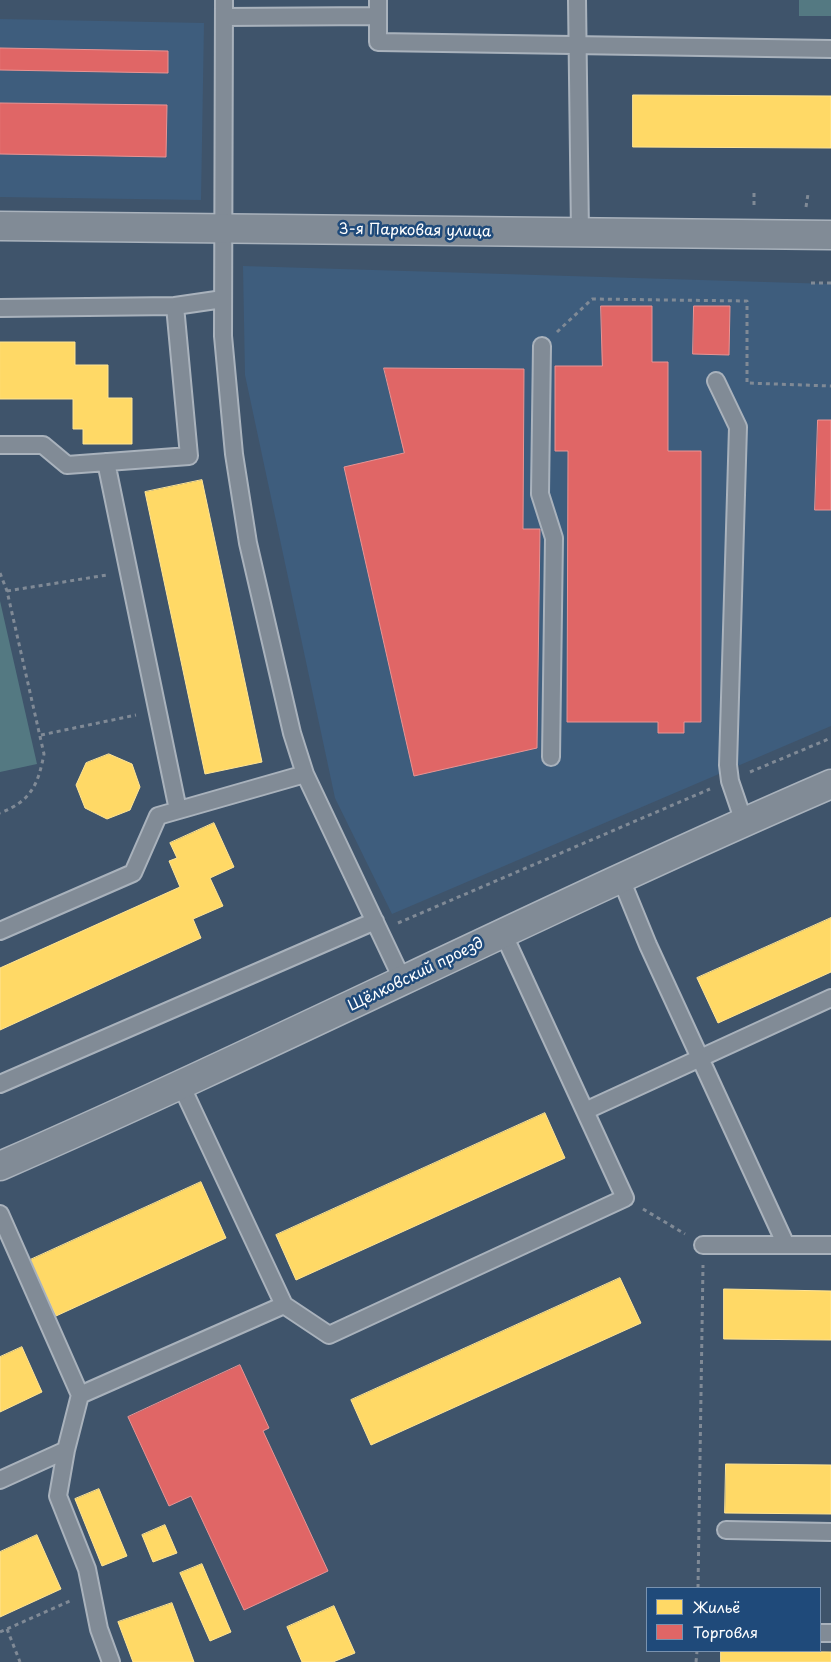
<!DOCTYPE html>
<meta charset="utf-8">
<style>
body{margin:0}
#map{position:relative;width:831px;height:1662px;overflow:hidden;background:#3f546b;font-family:"Playpen Sans",sans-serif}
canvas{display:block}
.legend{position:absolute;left:646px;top:1587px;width:175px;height:65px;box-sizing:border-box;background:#1f4a7a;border:1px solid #7992af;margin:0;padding:6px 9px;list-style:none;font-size:15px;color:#fff}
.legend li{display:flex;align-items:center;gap:10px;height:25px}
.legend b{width:25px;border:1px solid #7992af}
</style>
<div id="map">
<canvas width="831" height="1662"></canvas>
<ul class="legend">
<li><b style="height:14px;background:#ffd966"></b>Жильё</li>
<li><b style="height:14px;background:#e06666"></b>Торговля</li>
</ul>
</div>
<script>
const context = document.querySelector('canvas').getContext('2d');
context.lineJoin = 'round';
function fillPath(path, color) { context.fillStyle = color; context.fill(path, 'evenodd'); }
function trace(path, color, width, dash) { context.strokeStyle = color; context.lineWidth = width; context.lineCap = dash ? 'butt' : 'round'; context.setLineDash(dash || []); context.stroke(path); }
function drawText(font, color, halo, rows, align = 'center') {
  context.font = font + ' "Playpen Sans",sans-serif'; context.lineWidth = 5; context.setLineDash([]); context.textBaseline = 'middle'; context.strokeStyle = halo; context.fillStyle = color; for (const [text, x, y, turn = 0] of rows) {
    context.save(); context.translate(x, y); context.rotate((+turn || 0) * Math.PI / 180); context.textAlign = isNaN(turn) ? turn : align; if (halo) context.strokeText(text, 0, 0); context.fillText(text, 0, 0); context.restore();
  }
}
fillPath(new Path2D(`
 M0 19 204 23 201 200 0 197Z
 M243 266 831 284V726L392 914 335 798 245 375Z`), '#3e5d7d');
fillPath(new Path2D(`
 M799 0H831V16H799Z
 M0 601 37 764 0 772Z`), '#547982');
const homes = new Path2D(`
 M633 95 831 96V148L633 147Z
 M0 342H75V365H108V398H132V444H83V429H73V399H0Z
 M202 480 262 762 205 774 145 492Z
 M109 754 132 764 140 787 130 810 107 819 85 808 76 785 86 763Z
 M214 823 234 867 210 878 223 906 193 919 201 938 0 1030V968L180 887 169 861 177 858 170 843Z
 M831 918V972L718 1023 697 978Z
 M545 1113 565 1158 296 1280 276 1235Z
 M201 1182 226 1238 56 1316 30 1260Z
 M620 1278 641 1323 371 1445 351 1400Z
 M724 1289 831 1291V1340L724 1339Z
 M22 1347 42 1392 0 1412V1357Z
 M726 1464 831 1465V1514L725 1513Z
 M99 1489 127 1556 102 1566 75 1499Z
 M165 1525 177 1553 153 1562 142 1535Z
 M37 1535 61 1589 0 1617V1552Z
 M202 1564 231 1632 210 1641 180 1573Z
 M172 1603 194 1662H133L118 1622Z
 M334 1606 355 1653 333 1662H302L287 1627Z
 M721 1651 831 1652V1662H721Z`);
fillPath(homes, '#ffd966');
trace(homes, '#ffe494', 1);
const shops = new Path2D(`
 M0 48 168 51V73L0 70Z
 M0 103 167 105 166 157 0 154Z
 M601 306H652V362H668V451H701V722H684V733H658V722H567L568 451H555V366H602Z
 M694 306H730L729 355 693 354Z
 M384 368 524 369 523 529H540L537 748 414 776 344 467 404 453Z
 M818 420H831V510H815Z
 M240 1365 269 1428 263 1431 328 1571 244 1610 191 1496 169 1506 128 1417Z`);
fillPath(shops, '#e06666');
trace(shops, '#e99494', 1);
const service = new Path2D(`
 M224 0 223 336 234 454 248 543 292 733 305 774 403 981
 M378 0V42L831 49
 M577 0 580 233
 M224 17 378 16
 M0 308 175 306
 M542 346 540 494 554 538 551 757
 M716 381 738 427 728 765 730 781 744 822
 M0 445H43L67 465 189 456 175 306 223 299
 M106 462 178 810
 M621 879 648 945 786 1245H831
 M0 931 133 873 158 816 305 774
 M0 1084 375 921
 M181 1085 284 1305
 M585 1111 831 998
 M0 1214 80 1395
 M703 1245H786
 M66 1450 58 1496 87 1569 99 1629 111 1662
 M0 1480 66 1450 80 1395 284 1305 329 1335 625 1198 503 933
 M726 1530 831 1532
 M820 1633H831`);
const tertiary = new Path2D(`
 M0 226 831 235
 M0 1166C279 1044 551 905 831 784`);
trace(service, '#a9b2bc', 20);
trace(tertiary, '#a9b2bc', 31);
trace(new Path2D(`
 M754 193V206
 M806 207 808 194
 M811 283H831
 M557 332 592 299 747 301V383L831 386
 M0 573 7 591 44 754C38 785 31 801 0 813
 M7 591 107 575
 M41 735 136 715
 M750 772 831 738
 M398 923 710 789
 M643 1209 685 1234
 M698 1588 703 1265
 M7 1629 20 1662
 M0 1632 70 1601
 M696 1662 697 1651`), '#808a96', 3, [4, 4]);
trace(service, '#818b96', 16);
trace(tertiary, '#818b96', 28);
drawText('15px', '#fff', '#1f4a7a', [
 ["3-я Парковая улица",415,231,1],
 ["Щёлковский проезд",416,975,-26]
]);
</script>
